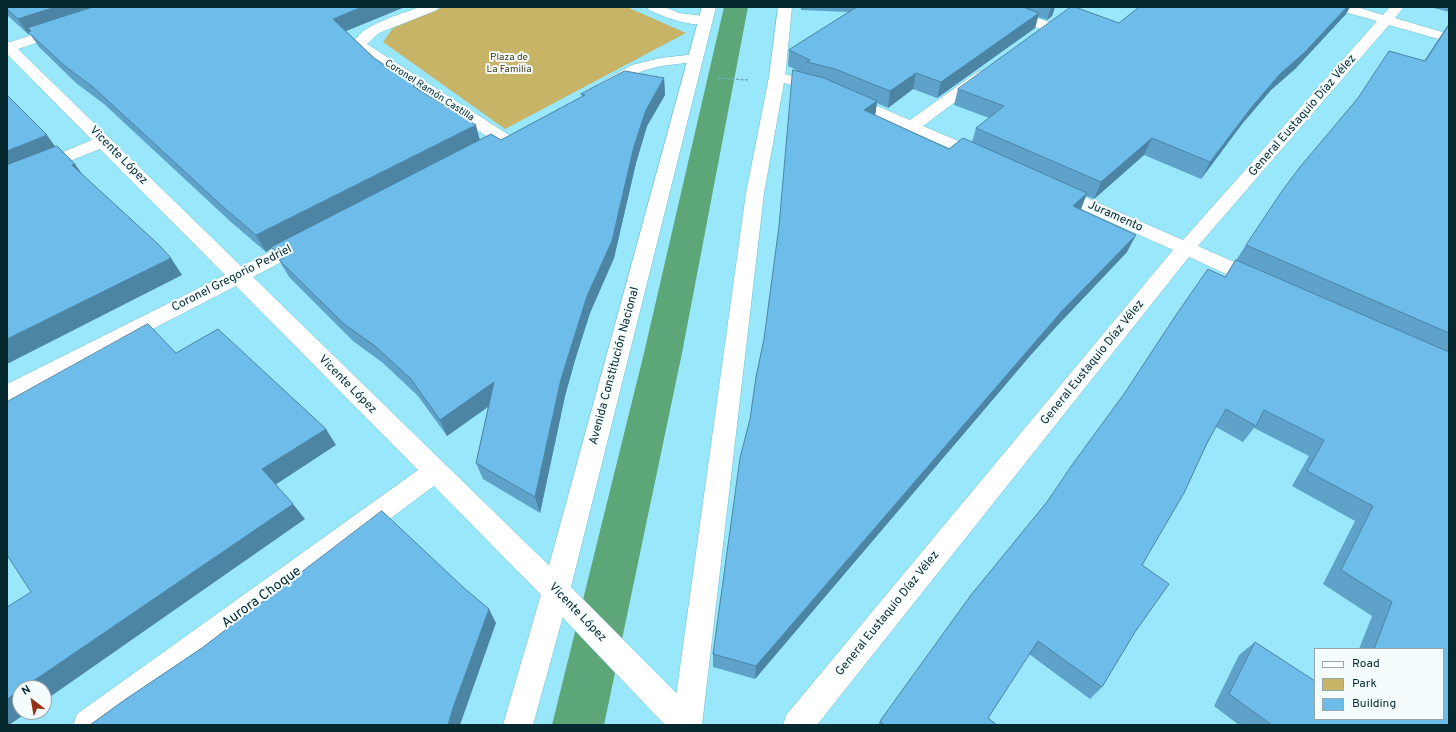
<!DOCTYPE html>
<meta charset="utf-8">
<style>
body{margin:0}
#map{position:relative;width:1456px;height:732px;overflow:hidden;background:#99e7fb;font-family:Overpass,sans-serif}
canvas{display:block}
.frame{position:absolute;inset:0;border:8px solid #062930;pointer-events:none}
.legend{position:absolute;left:1314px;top:648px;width:130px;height:72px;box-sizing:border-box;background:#f4fcfd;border:1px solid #95a8ab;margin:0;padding:5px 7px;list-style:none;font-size:12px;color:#062930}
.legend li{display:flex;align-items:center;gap:8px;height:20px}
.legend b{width:20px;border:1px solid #95a8ab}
.north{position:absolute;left:12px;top:680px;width:40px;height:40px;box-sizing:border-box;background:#f4fcfd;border:1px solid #95a8ab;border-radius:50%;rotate:329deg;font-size:11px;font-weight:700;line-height:16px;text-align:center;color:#062930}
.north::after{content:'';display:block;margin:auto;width:14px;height:18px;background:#983015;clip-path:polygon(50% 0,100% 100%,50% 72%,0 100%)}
</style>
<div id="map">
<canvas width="1456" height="732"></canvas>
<div class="frame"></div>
<ul class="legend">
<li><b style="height:5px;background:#fff"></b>Road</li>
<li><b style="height:11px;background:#c8b466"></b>Park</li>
<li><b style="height:11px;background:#6dbcea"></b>Building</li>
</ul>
<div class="north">N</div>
</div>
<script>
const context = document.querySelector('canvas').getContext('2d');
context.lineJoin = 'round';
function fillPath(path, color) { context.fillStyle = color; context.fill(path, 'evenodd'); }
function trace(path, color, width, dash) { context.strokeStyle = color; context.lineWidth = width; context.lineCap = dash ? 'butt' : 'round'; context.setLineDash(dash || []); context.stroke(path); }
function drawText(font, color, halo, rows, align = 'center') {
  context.font = font + ' Overpass,sans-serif'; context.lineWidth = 4; context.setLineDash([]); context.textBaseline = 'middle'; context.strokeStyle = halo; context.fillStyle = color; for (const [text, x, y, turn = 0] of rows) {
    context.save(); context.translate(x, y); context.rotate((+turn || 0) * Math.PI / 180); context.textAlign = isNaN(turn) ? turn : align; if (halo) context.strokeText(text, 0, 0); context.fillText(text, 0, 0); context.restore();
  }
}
fillPath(new Path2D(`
 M444 7H627L686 33 505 129 383 42 393 28Z`), '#c8b466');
fillPath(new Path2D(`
 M724 7H748L682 353 604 725H552L644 353Z`), '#5ca678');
const minor = new Path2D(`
 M420 7H439L437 10 379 33 367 44 509 135 511 139 509 143 503 144 497 143 360 53 353 45C358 25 402 14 420 7Z
 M647 7H665L679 13 711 17 713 20 711 23C691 28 667 18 649 10Z
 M987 7H1007L1054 24 1056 27 1054 30 1049 31 1044 30 989 10Z
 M1335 7H1357L1383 15 1390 7H1404L1395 18 1449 34V42L1389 25 1198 246 1264 275 1267 280 1264 285 1257 287 1250 285 1189 257 817 725H783L787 714 1173 250 1050 195 1047 191 1050 187 1056 186 1062 187 1183 240 1377 21 1337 10Z
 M61 26 66 27 68 30 66 33 18 49 241 266 296 239 303 237 310 239 313 243 310 247 253 277 566 582 697 714 701 725H665L546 600 434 486 113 725H73L77 714 418 470 236 286 15 400 7 403V384L225 275 100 149 7 186V175L92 140 7 54V42H10Z
 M696 54 701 55 703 58 701 61 661 66 642 71 610 89 605 91 600 89 597 86 600 83 632 65 661 58Z
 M981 71 986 73 989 76 986 79 923 126 987 153 990 157 987 161 981 162 823 93 772 80 769 77 772 74 777 72 833 87 910 120 976 73Z`);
const major = new Path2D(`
 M702 7H716L570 591 533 725H503L542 591Z
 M778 7H792L785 77 764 193 702 725H672L746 193 769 77Z`);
trace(minor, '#70bdd0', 1);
trace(major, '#70bdd0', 1);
trace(new Path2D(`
 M718 78 749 80`), '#6daebe', 1.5, [3, 1.5]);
fillPath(minor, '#fff');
fillPath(major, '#fff');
fillPath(new Path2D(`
 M7 7 346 31 374 58 416 87 480 139 501 140 582 97 581 94 664 78 665 95 647 126 636 163 614 258 590 313 575 360 565 396 540 513 483 479 476 463 488 407 447 436 418 396 383 363 353 341 289 277 272 248 266 252 231 222 104 104 76 83 39 47 30 34H28L7 15Z
 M801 7H1055L1052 16 1047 20 1038 17 1035 28 937 98 913 89 888 108 877 103 875 115 949 149 972 142 976 128 989 118 954 105 958 89 1119 23 1350 7 1346 14 1295 69 1271 90 1242 124 1201 179 1144 155 1094 199 1086 196 1081 210 1127 252 1055 328 1029 357 755 679 713 667V654L750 419 764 339 802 73 788 66 789 50 849 12 801 10Z
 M1430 7H1449V12Z
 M1449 23V725H1239L1214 706 1239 655 1255 642 1315 719H1443V649H1359L1372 616 1323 584 1355 521 1292 486 1309 456 1254 428 1243 442 1216 427 1142 565 1135 632 1102 687 1090 699 1029 654 988 718 997 725H878L880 721 1047 502 1225 277 1246 245 1424 61Z`), '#5ea2c9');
fillPath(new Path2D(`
 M55 7H112L31 31 28 28 32 33 28 32 30 34H28L18 19Z
 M362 7H405L339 34 333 19Z
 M1051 7H1055L1052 16 1047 20Z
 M1347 7H1350L1346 14 1295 69 1271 90 1242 124 1201 179 1210 162 1251 108 1280 74Z
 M1039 13 1035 28 937 98 941 82Z
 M916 73 913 89 888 108 890 91Z
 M664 78 665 95 647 126 636 163 614 258 590 313 575 360 565 396 540 513 535 497 561 379 572 344 646 110Z
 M877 101 875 117 864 110Z
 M476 125 480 141 271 247 272 248 266 252 256 235Z
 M47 135 59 152 7 173V151Z
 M1152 138 1144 155 1094 199 1101 182Z
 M75 164 87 181 72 165Z
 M1087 193 1080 210 1073 206Z
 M1136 235 1127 252 1055 328 1029 357 755 679 756 666 1036 341 1062 311Z
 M171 258 182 275 7 364V339Z
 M494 382 499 399 447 436 440 420Z
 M326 429 336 445 275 485 262 469Z
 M293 504 305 519 44 701V688H23Z
 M489 609 496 623 460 725H448L453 708Z
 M20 690V712H28L9 725H7V699Z`), '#4c84a4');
const building = new Path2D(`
 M7 7H55L18 19 7 9Z
 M93 7H362L333 19 374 58 415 85 413 86 476 125 256 235 221 205 93 87 66 67 28 32 31 31 28 28Z
 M857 7H1023L1039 13 941 82 916 73 890 91 835 69 807 62 810 60 789 50Z
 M1071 7H1075L1119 23 1139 7H1347L1304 53 1280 74 1251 108 1210 162 1152 138 1101 182 976 128 1004 106 958 89Z
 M1449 25V333L1246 245 1282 191 1300 167 1358 98 1389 51 1425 61Z
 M793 70 824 78 877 101 864 110 949 149 963 138 1087 193 1073 206 1136 235 1062 311 1036 341 756 666 713 654 740 458 750 419 756 377 764 339 779 226Z
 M625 71 664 78 646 110 634 146 612 241 587 296 572 344 561 379 535 497 476 463 494 382 440 420 411 379 375 346 344 324 279 260 284 258 271 247 491 134 501 140 585 95 581 94Z
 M7 95 47 135 7 151Z
 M57 146 75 164 72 165 158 244 171 258 7 339V165Z
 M1236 260 1449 352V725H1272L1229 694 1255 642 1315 681V719H1443V649H1374L1392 602 1341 570 1373 506 1307 471 1324 440 1264 410 1256 426 1226 409 1208 441 1184 493 1142 565 1169 584 1135 632 1102 687 1038 641 988 718 997 725H884L880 721 971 595 1047 502 1072 465 1124 394 1178 312 1208 269 1225 277Z
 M148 324 176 353 218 329 326 429 262 469 293 504 23 688H20V690L7 699V607L31 592 7 555V402Z
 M382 511 464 588 489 609 453 708 448 725H90L126 699 202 648Z`);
fillPath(building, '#6dbcea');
trace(building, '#4c84a4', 1);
drawText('10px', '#443b19', '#f4fcfd', [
 ["Plaza de",509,58],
 ["La Familia",509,70]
]);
drawText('10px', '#062930', '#f4fcfd', [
 ["Coronel Ramón Castilla",429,91,33]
]);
drawText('12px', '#062930', '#f4fcfd', [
 ["General Eustaquio Díaz Vélez",1303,116,-49],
 ["Vicente López",118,156,45],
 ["Juramento",1115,217,24],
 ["Coronel Gregorio Pedriel",232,279,-27],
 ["General Eustaquio Díaz Vélez",1093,363,-51],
 ["Avenida Constitución Nacional",615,366,-75],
 ["Vicente López",347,385,45],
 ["Vicente López",577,613,46],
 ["General Eustaquio Díaz Vélez",888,614,-51]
]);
drawText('14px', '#062930', '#f4fcfd', [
 ["Aurora Choque",262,598,-36]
]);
</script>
